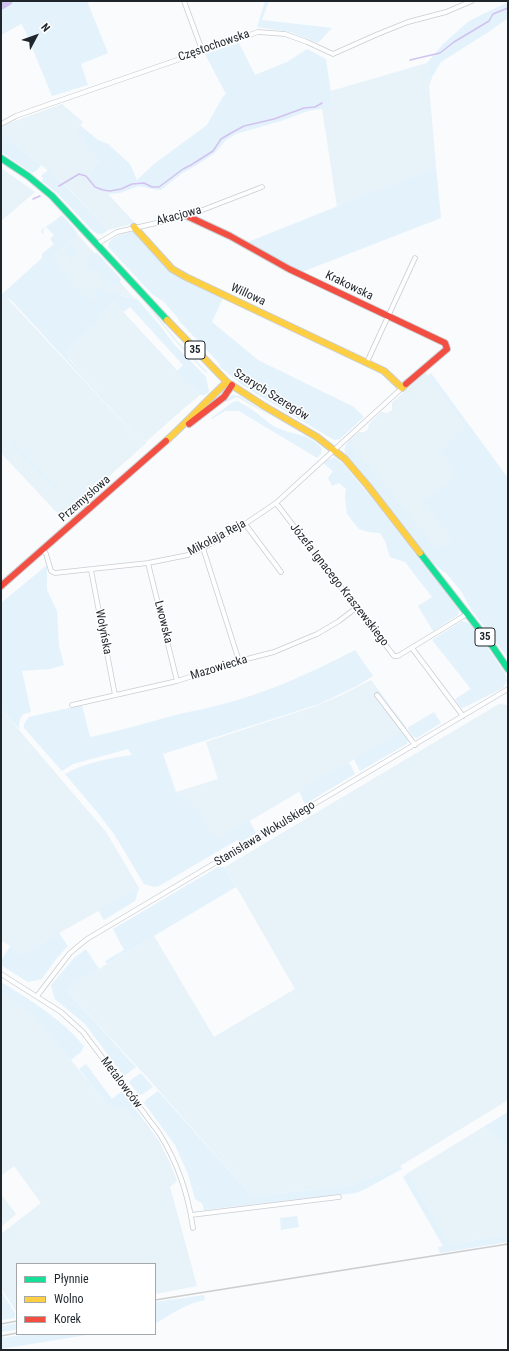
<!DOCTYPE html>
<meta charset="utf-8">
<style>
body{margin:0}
#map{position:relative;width:509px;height:1351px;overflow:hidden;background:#f9fbfd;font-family:"Roboto Condensed",sans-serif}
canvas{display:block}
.frame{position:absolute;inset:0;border:2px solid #1e262c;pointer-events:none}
.legend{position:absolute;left:16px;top:1263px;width:140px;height:72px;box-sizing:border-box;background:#fff;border:1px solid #a5a8ab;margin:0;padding:5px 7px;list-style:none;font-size:12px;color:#1e262c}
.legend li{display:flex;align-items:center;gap:8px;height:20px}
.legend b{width:20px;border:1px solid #a5a8ab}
.north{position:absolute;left:16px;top:16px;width:40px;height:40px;-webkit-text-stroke:3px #fff;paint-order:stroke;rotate:49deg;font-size:11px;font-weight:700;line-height:16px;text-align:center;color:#1e262c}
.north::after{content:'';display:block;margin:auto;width:14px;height:18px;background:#1e262c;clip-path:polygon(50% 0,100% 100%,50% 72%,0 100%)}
</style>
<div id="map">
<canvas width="509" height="1351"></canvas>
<div class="frame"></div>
<ul class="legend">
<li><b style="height:5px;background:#16e098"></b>Płynnie</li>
<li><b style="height:5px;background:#ffcf43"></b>Wolno</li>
<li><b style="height:5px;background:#f24e42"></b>Korek</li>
</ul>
<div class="north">N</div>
</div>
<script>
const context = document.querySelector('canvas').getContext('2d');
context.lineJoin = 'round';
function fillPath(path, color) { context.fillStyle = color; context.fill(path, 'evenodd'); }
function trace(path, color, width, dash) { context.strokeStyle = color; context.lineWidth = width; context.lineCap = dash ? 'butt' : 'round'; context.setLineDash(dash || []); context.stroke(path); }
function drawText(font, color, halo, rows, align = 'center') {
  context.font = font + ' "Roboto Condensed",sans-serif'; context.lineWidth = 3; context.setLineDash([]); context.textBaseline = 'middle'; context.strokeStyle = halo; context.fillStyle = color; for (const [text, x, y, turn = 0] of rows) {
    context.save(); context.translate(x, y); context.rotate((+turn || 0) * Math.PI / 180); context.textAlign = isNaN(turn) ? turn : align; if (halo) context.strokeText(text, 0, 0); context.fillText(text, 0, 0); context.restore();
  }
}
fillPath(new Path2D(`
 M427 63 436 167 337 207 322 108 333 107 331 91Z
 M62 104 83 122 77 130 84 137 80 141 99 161 86 179 94 188 108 194 135 223 108 230 65 184 1 133V128L7 124Z
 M1 168 35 192 1 221Z
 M73 229 134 298 120 295 93 309 42 257Z
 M6 297 144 445 62 518 1 453V302Z
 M114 302 200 395 183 409 147 441 145 440H141L107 404V401L67 356 70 349 99 321 97 318Z
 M425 372 468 426 439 451 485 511 435 552 351 447V440L359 432H364L368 429 369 424 381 412 388 413 392 410V403Z
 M371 680 407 728 209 845 176 792 218 779 206 742 313 707 342 695Z
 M499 704 507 705 508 706V1100L400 1166 352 1185 252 1196 147 1077 66 990 69 987 154 936 214 1037 295 989 225 867Z
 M1 709 106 832 139 888 22 954 1 940Z
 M1 992 34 1014 108 1106 111 1103 125 1105 159 1141 169 1161 177 1181 170 1187 197 1286 155 1294V1264H17V1313L1 1288V1234L41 1203 14 1166 1 1176Z
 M485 1126 508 1148V1235L449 1244 408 1173Z
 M1 1194 16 1214 1 1227Z`), '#e7f2f9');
fillPath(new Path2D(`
 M1 1H87L108 53 81 64 88 85 52 96 24 28 21 24 1 35Z
 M265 1H269L262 20 332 28 318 43 290 32 257 27Z
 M508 2V18L490 31 441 62 432 77 429 86 427 63 443 44 469 21Z
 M239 43 255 75 287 62 307 49 326 59 333 107 308 111 281 121 236 134 226 140 215 153 197 165 181 174 161 190H157L139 186 120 193 108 194 94 188 86 179 99 161 80 141 84 137 76 130 81 126 98 140 108 144 130 164 137 180 154 164 207 125 222 98 226 94 205 54Z
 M1 133 41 165 36 171 32 173 1 152Z
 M436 167 441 218 302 272 248 242Z
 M48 170 65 185 108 230C102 236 98 235 92 230L57 193 42 181 43 178 41 176Z
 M62 215 73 227 77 233C75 238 57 251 52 257L58 264 56 266 64 274 66 273 69 276 66 280 78 291 80 288 82 289 80 291 84 296 86 294 93 301 98 296 93 292 100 286 105 292 137 299 158 323 174 344 206 377 209 392 205 395H200L177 371 183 365 130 307 123 312 114 302 97 318 99 321 70 349 68 353V358L107 401V404L141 440 147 441 144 445 12 301 6 297 1 302V295L42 258V254L54 244 50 239 54 235 46 227 43 230 44 232 42 234 41 230C48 225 55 221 62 215Z
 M133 231 173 273 183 279 223 298 212 322 258 360 354 407 364 417 340 439 334 440 255 393 241 384 219 366 220 364 180 322 177 317 164 302 152 294 108 247 109 242 116 236Z
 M72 245 76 248 78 253 70 263 69 261 71 258 66 253 63 256 61 254Z
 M97 253 121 279C118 286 111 289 104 283L108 282 98 271H93L87 264 88 256 91 254Z
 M144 302 158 317 177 341 208 373 205 372 177 343Z
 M431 373 508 478V658L472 611 461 591 446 573H445L433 563 373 486 345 453C343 444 351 438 358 433L351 440V447L367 466 368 465 437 550 452 538 424 502 457 475 439 451 467 426 428 376Z
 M232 395 240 396 270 416 237 397 226 402 224 401Z
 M238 401C243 405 249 407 254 411 264 418 271 427 283 430 297 435 313 436 322 449L321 454 317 458 239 411H225L212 419 211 418 233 402Z
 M12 439 59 490H55L13 445Z
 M334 457 343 464 370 496 458 609 459 613 458 615 433 631 418 606 432 597 405 562 390 557 385 541 380 533 368 532 359 529 347 514 345 497 346 489 339 483 332 486 328 478 333 471 323 463 327 460Z
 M47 565V590L57 611 59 646 64 665 50 669 22 671 31 712C20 713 19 720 19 729L1 709V603Z
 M462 621 466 622 470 624 477 633 505 673 507 681 503 688 463 708 460 707 455 699 471 689 432 640Z
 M355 650 373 676 355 687 319 704 163 754 176 792 196 808 216 840 249 820 256 833 240 843 237 840 159 886 154 887 144 884 114 834 97 812 65 774C84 763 110 758 132 755L128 749 73 764 62 771 24 728V724L29 717 82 705 90 737C120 731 149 722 179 714 193 711 209 708 223 704 270 692 313 672 355 650Z
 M434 712 441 723 417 738 413 737 407 728Z
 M401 731 408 740 407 744 360 771 354 759Z
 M349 762 355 774 305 804 299 791Z
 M218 867H225L236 887 107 964 105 961 124 950 113 929Z
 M139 888 135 901 104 920 98 910Z
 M59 933 68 946 56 959 42 979 28 982 1 965V961L10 946 22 954Z
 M86 949 99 969 69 987 66 990 136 1067 124 1076 85 1024 55 999 51 985 74 958Z
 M1 982C32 1001 60 1018 84 1046L81 1052 71 1060 34 1015 1 992Z
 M86 1064 112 1099 122 1091 159 1141 125 1106 118 1111 111 1103 108 1106 79 1069Z
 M141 1073 153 1087 143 1094 139 1095 129 1082 132 1079Z
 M158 1091 252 1196 352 1185 400 1166 402 1169 365 1189 356 1193 204 1210 202 1203 195 1199 188 1174 175 1145 144 1103 147 1099Z
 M508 1112V1148L485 1126Z
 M408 1173 449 1244 508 1235V1242L440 1253 438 1247 443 1246 403 1177Z
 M297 1216 299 1227 281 1230 280 1218Z
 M1 1291 15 1313V1318L1 1320Z
 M204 1295 205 1300C187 1303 171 1314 155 1324V1302Z
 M17 1323V1330L1 1332V1326Z
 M30 1334H93L1 1349V1338Z`), '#e4f2fc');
trace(new Path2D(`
 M410 60 440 53 454 42 489 21 493 14 508 8
 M59 186 79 174 86 176 95 187 103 190 110 191 121 189 132 184 144 183 152 187H159L183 169 191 165 213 151 221 139 231 133 244 126 274 119 304 108 315 107 322 103
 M33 199 40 196`), '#d1c2ef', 1.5);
trace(new Path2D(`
 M1 5 8 1`), '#d1c2ef', 9);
const street = new Path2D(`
 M184 1 202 50
 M1 124 16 116 47 105 258 32 285 34 307 42 333 54 378 34 408 22 446 12 472 1
 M97 244 117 232 187 216 262 187
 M367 362 415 258
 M276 503 394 656H398L467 614
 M245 524 281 572
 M203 548 239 661
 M43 550 46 554 51 571 55 573 148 563 188 555 203 548 245 524 276 503 402 388
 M148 563 177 681
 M91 570 115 695
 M412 648 463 716
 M377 695 415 745
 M72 705 177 681 239 661 274 652 317 634 339 621 356 608
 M1 974 61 1012 83 1032 159 1133C178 1163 188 1193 193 1228
 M37 996 70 953 87 939 508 689
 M191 1215 339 1197`);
const fast = new Path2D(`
 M1 158 28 176 52 196 167 320
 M420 553 493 647 508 669`);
const slow = new Path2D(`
 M134 227 172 269 186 277 384 371 402 388 406 384
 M167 320 227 382 264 406 317 437 345 459 368 486 420 553
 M166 441C187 422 206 401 227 382`);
const jam = new Path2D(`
 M187 216 230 236 289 269 445 343 447 349 406 384
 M189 424 224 397 232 385
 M1 586 166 441`);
trace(street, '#caced2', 5.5);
trace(fast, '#caced2', 8);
trace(slow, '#caced2', 8);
trace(jam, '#caced2', 8);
trace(street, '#fefeff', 4);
trace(fast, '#16e098', 6);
trace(slow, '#ffcf43', 6);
trace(jam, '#f24e42', 6);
trace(new Path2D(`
 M155 1300 508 1244
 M1 1324 17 1321
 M1 1336 17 1333`), '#cccdcd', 1.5);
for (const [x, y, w] of [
 [195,350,20],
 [485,637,20]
]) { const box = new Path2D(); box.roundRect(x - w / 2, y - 9, w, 18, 3); context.fillStyle = '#fff'; context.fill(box); trace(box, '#1e262c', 1); }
drawText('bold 11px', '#1e262c', null, [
 ["35",195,350],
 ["35",485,637]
]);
drawText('12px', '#1e262c', '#fff', [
 ["Częstochowska",214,46,-19],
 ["Akacjowa",179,216,-15],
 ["Krakowska",349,286,26],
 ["Willowa",248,295,25],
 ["Szarych Szeregów",271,395,32],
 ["Przemysłowa",85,499,-41],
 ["Mikołaja Reja",217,538,-28],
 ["Józefa Ignacego Kraszewskiego",339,585,52],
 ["Lwowska",163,622,76],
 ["Wołyńska",103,632,79],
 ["Mazowiecka",219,668,-17],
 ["Stanisława Wokulskiego",265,834,-31],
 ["Metalowców",121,1083,53]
]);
</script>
